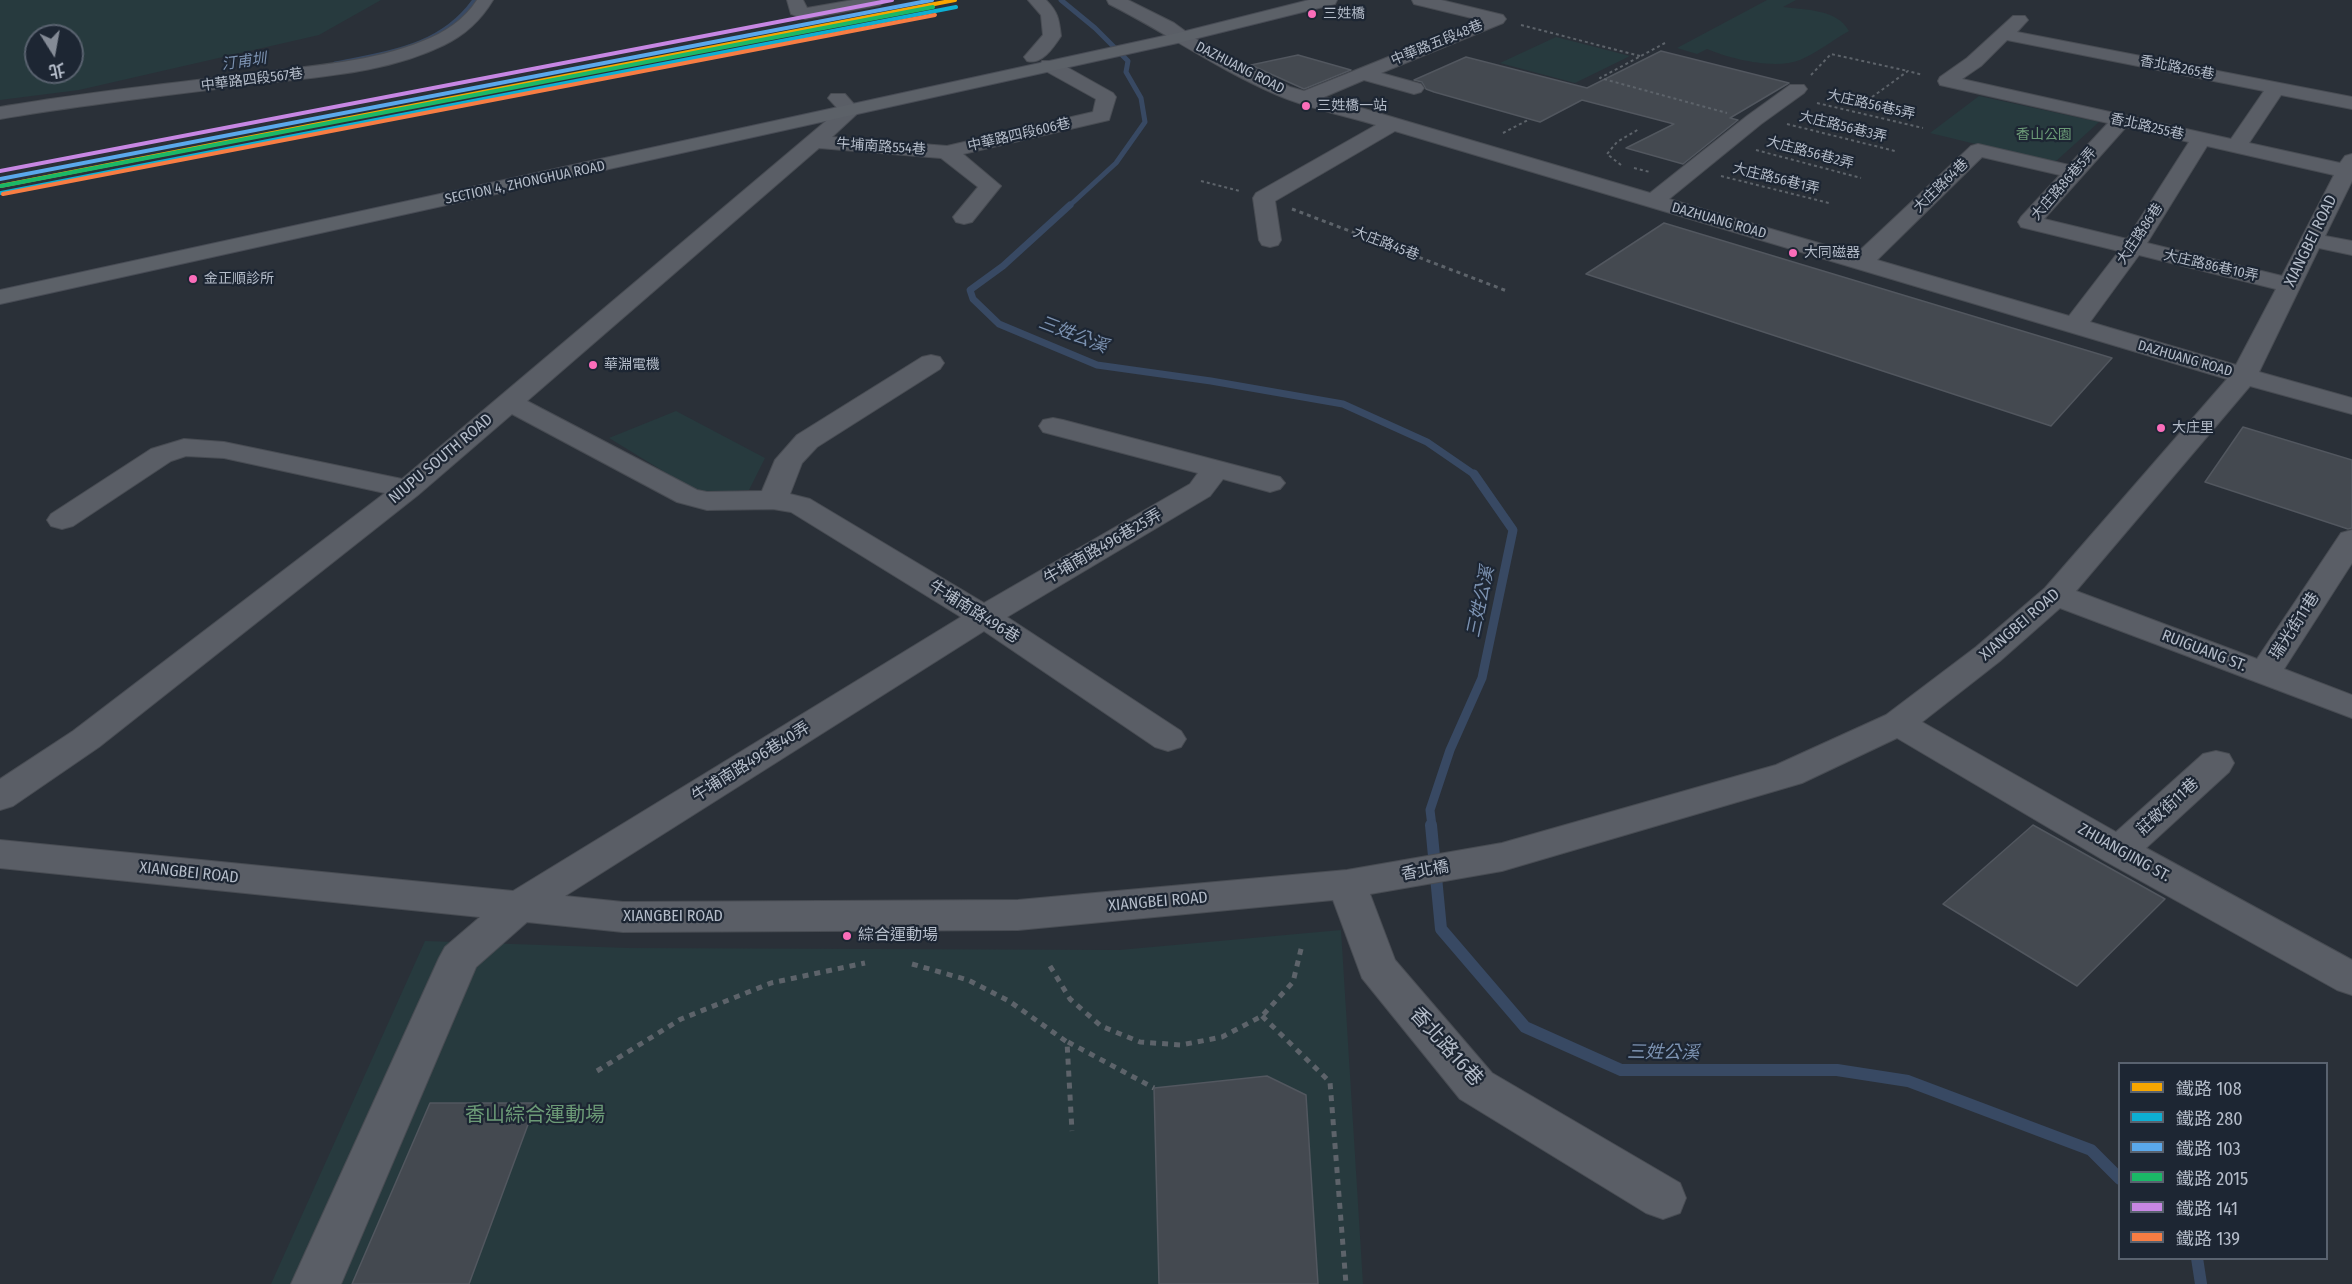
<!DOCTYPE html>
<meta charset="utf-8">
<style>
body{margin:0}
#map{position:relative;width:2352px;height:1284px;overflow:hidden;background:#2a3038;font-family:"Fira Sans Condensed","Noto Sans TC",sans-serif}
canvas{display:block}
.legend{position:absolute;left:2118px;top:1062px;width:210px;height:198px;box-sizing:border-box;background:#1d2633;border:2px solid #59626f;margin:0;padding:8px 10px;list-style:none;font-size:18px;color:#b4bcc9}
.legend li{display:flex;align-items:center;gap:12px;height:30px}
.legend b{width:30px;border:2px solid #59626f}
.north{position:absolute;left:24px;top:24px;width:60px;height:60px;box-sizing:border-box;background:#1d2633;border:2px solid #59626f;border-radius:50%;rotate:169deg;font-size:16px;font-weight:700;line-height:24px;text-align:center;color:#b4bcc9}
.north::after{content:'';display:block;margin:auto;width:21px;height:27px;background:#848b96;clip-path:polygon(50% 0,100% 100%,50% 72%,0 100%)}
</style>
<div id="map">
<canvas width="2352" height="1284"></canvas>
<ul class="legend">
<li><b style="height:8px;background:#f7a600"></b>鐵路 108</li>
<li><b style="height:8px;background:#0dafd3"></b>鐵路 280</li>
<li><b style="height:8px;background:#5aa8eb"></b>鐵路 103</li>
<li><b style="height:8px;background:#1ab867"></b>鐵路 2015</li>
<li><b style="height:8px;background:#c787e3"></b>鐵路 141</li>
<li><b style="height:8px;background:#f77d43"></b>鐵路 139</li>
</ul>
<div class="north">北</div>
</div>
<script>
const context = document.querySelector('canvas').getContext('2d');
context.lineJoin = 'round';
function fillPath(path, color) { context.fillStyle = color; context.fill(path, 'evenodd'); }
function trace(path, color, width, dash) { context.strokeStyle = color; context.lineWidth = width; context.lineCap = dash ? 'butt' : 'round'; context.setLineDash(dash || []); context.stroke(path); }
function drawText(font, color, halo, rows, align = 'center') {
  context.font = font + ' "Fira Sans Condensed","Noto Sans TC",sans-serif'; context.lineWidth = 4.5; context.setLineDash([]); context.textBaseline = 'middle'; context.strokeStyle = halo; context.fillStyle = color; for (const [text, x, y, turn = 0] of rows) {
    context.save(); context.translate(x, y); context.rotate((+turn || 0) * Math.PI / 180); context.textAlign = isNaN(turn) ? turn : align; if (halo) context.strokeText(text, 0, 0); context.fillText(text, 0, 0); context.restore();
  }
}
fillPath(new Path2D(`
 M0 0H381L319 35 79 90 0 100ZM36 36H72V72H36Z
 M1767 0H1796L1783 7C1806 10 1837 9 1849 31 1833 40 1817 53 1800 60 1775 70 1731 59 1707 49L1697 54 1677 48Z
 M1556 37 1630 56 1575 83 1500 63Z
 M1979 96 2099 122 2054 163 1930 133Z
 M676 411 765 458 749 490 699 493 609 438Z
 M1341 930 1363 1284H271L425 941 628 948 1119 950Z`), '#273a3e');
trace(new Path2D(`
 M1061 0 1095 28 1128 61 1126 72 1141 98 1145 122 1116 163 1068 207
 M335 64C389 53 441 48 475 0`), '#384963', 5);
trace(new Path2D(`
 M1070 205 1003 266 970 290 973 299 999 324 1097 365 1211 381 1343 404 1427 442 1475 475`), '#384963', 7);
trace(new Path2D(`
 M1432 826 1430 810 1450 750 1482 678 1513 530 1474 474`), '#384963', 9);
trace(new Path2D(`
 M1431 825 1441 929 1525 1027 1621 1070H1837L1908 1081 2091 1150 2120 1179
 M2197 1258 2201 1284`), '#384963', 12);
const building = new Path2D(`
 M1661 51 1789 83 1730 118 1738 120 1683 164 1626 148 1674 124 1582 100 1540 122 1434 92 1426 89 1422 82 1414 80 1466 57 1587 88Z
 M1298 55 1351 70 1304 89 1251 65Z
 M1664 223 2112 358 2051 426 1586 274Z
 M2243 427 2352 460V528L2348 529 2205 482Z
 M2033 825 2165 899 2077 986 1943 904Z
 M1267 1076 1306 1095 1318 1284H1159L1154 1088Z
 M430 1103H536L469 1284H352Z`);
fillPath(building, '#444950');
trace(building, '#52575f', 1.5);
const minor = new Path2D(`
 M477 0H493C481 20 465 35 444 45 389 72 326 76 266 83 177 94 88 104 0 119V107C87 92 175 83 262 72 317 65 372 62 423 41 444 33 464 20 477 0Z
 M787 0H803L807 8 853 0H888L880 5 805 19 791 14Z
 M1028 0H1046C1058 12 1059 19 1061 36 1053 48 1042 65 1027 61L1024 57 1043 35 1041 15Z
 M1107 0H1128L1174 23 1196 39 1290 87 1304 91 1480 20 1414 4 1412 0H1441L1503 15 1506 19 1503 23 1381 73 1421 84 1424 88 1421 92 1414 94 1364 80 1324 97 1650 193 1747 116 1790 85H1804L1807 89 1804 93 1761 124 1669 199 1856 254 1971 146 1978 144 2069 165 2108 123 1940 85 1938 81 1940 77 1967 58 2013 16H2025L2028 20 2017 32 2352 97V109L2281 95 2249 143 2340 163 2345 156 2352 154V181L2325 236 2352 241V255L2319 248 2259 372 2352 398V414L2250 386 2076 591 2257 659 2341 533 2352 530V563L2284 669 2352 695V718L2060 608 2000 661 1922 722 2116 832 2203 754 2216 751 2229 754 2234 763 2229 772 2146 848 2352 960V995L2337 990 2105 861 1897 738 1802 783 1502 871 1370 894 1395 960 1492 1073 1680 1183 1686 1198 1680 1213 1663 1219 1646 1213 1460 1099 1362 978 1333 900 1018 930 623 932 527 922 476 967 341 1284H291L439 958 445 947 480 917 0 868V840L513 891 961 617 791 512 773 509 707 510 677 502 512 414 418 495 99 747 13 806 0 810V779L73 731 385 493 224 458 186 456 171 461 73 526 62 529 51 526 47 520 51 514 151 449 184 439 224 442 402 479 839 110 828 98 831 94H845L860 111 832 137 947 146 1093 112 1096 99 1042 69 1040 65 1042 61H1056L1113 93 1116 97 1109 120 963 154 1001 186 972 222 964 224 956 222 953 217 978 187 941 158 819 148 527 401 697 490 707 492 762 491 775 460 797 435 922 357 931 355 940 357 944 363 940 369 817 447 802 463 790 494 810 499 984 603 1190 484 1198 473 1043 432 1039 426 1043 420 1053 418 1063 420 1280 477 1285 483 1280 489 1270 492 1223 479 1210 496 1007 617 1181 731 1186 739 1181 747 1168 751 1155 747 984 631 565 896 623 902 1018 900 1347 870 1502 843 1776 765 1886 715 1976 647 2045 588 2227 379 1395 131 1275 201 1281 240 1278 245 1270 247 1262 245 1259 240 1253 198 1256 193 1376 125C1343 115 1306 108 1275 94 1217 69 1165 32 1109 4ZM2007 40 2264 91 2231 139 1962 79 1981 66ZM2126 127 2189 142 2127 239 2044 219ZM2207 146 2334 175 2282 276 2147 243ZM1982 157 2060 175 2021 217 2018 222 2021 227 2119 251 2069 316 1877 260ZM2139 255 2276 289 2236 365 2090 322Z`);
const major = new Path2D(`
 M1309 0H1337L1335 4 1182 42 0 304V290L1182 32Z`);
trace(minor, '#484c53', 2);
trace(major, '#484c55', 2);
trace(new Path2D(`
 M1521 25 1640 56
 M1665 43 1600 78 1727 113
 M1811 75 1831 54 1908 71
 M1872 97 1908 71 1923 75
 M1817 103 1923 128
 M1787 124 1895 151
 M1503 133 1528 120
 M1756 150 1861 178
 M1621 165 1607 154 1617 142 1639 129
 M1634 168 1650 172
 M1721 176 1829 203
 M1201 181 1240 191`), '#5d636a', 2, [3, 3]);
trace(new Path2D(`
 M1292 209 1507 291`), '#5d636a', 3, [4, 4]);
trace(new Path2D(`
 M912 964 968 980 1009 1001 1067 1042 1072 1131
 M1050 966 1070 999 1101 1026 1140 1042 1181 1045 1222 1037 1262 1016 1293 982 1302 945
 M1262 1016 1330 1082 1346 1284
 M1068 1042 1154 1088
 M597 1071 681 1019 771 983 865 963`), '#5d636a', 5, [6, 6]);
fillPath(minor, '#5a5e66');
fillPath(major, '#5c6168');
trace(new Path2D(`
 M0 186 955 0`), '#f7a600', 4);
trace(new Path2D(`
 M1 193 956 7`), '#0dafd3', 4);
trace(new Path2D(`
 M0 179 932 0`), '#5aa8eb', 4);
trace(new Path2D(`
 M1 186 933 7`), '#1ab867', 4);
trace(new Path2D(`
 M0 171 892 0`), '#c787e3', 4);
trace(new Path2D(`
 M3 194 935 15`), '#f77d43', 4);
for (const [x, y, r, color] of [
 [1312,14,5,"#fb6dba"],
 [1306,106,5,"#fb6dba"],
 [1793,253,5,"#fb6dba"],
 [193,279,5,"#fb6dba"],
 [593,365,5,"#fb6dba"],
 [2161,428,5,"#fb6dba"],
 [847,936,5,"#fb6dba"]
]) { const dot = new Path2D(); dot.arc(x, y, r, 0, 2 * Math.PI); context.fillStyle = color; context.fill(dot); trace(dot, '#1d2633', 2); }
drawText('14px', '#b4bcc9', '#1d2633', [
 ["三姓橋",1323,14],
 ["三姓橋一站",1317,106],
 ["大同磁器",1804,253],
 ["金正順診所",204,279],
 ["華淵電機",604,365],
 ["大庄里",2172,428]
], 'left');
drawText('14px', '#b4bcc9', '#1d2633', [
 ["中華路五段48巷",1437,43,-22],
 ["DAZHUANG ROAD",1240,68,27],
 ["香北路265巷",2177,68,11],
 ["中華路四段567巷",252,80,-7],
 ["大庄路56巷5弄",1871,105,13],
 ["大庄路56巷3弄",1843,127,14],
 ["香北路255巷",2147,127,13],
 ["中華路四段606巷",1019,135,-13],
 ["牛埔南路554巷",881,147,4],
 ["大庄路56巷2弄",1810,153,15],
 ["大庄路56巷1弄",1776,179,14],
 ["SECTION 4, ZHONGHUA ROAD",525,183,-12],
 ["大庄路86巷5弄",2064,184,-49],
 ["大庄路64巷",1941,186,-44],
 ["DAZHUANG ROAD",1719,221,16],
 ["大庄路86巷",2140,234,-56],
 ["大庄路45巷",1386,244,21],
 ["大庄路86巷10弄",2211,266,13],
 ["DAZHUANG ROAD",2185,359,16]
]);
drawText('14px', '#6b9a76', '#1d2633', [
 ["香山公園",2044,135]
]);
drawText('italic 15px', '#7c92b1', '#1d2633', [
 ["汀甫圳",244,62,-8]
]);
drawText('16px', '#b4bcc9', '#1d2633', [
 ["XIANGBEI ROAD",2311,241,-64],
 ["NIUPU SOUTH ROAD",441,459,-40],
 ["牛埔南路496巷25弄",1103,547,-30],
 ["牛埔南路496巷",974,612,32],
 ["XIANGBEI ROAD",2020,625,-41],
 ["瑞光街11巷",2295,626,-57],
 ["RUIGUANG ST.",2204,651,21],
 ["牛埔南路496巷40弄",751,762,-32],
 ["莊敬街11巷",2168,807,-42],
 ["ZHUANGJING ST.",2124,853,29],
 ["香北橋",1425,871,-10],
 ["XIANGBEI ROAD",189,873,6],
 ["XIANGBEI ROAD",1158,902,-5],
 ["XIANGBEI ROAD",673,917]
]);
drawText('16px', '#b4bcc9', '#1d2633', [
 ["綜合運動場",858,936]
], 'left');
drawText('italic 18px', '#7c92b1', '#1d2633', [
 ["三姓公溪",1073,335,21],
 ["三姓公溪",1481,602,-78],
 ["三姓公溪",1663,1053,1]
]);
drawText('20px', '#b4bcc9', '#1d2633', [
 ["香北路16巷",1446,1047,48]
]);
drawText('20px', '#6b9a76', '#1d2633', [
 ["香山綜合運動場",535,1115]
]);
</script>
